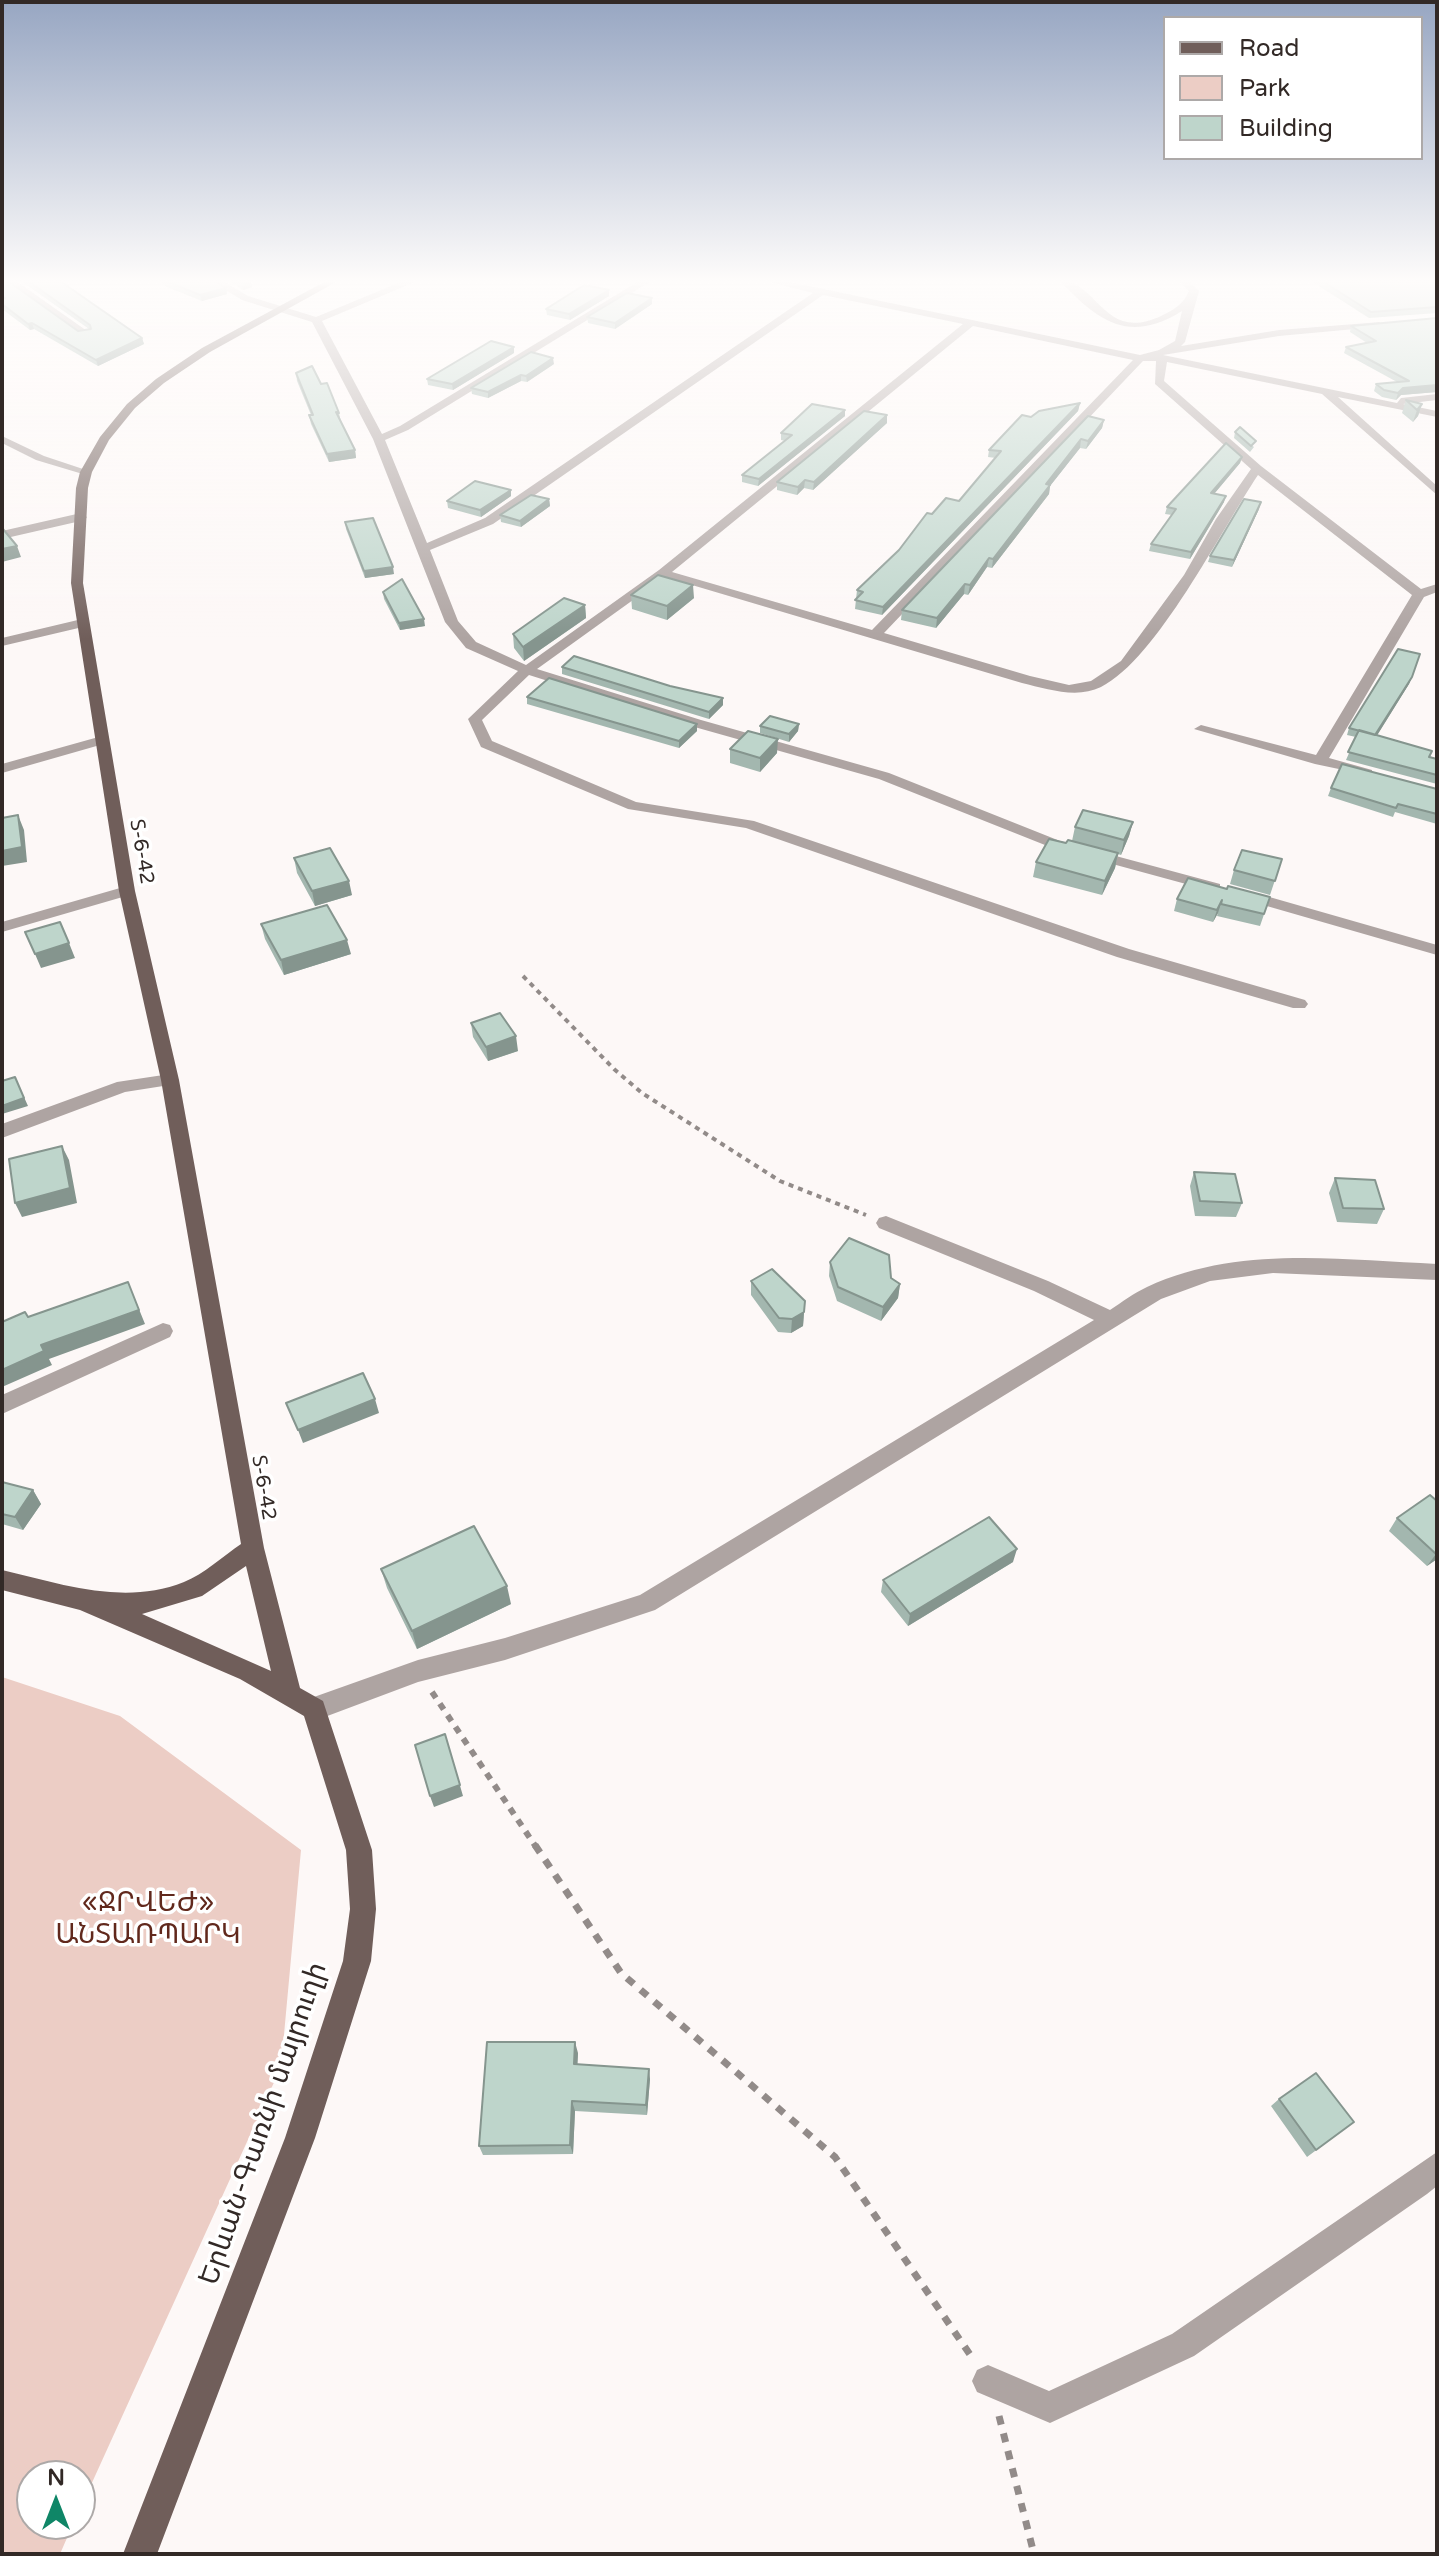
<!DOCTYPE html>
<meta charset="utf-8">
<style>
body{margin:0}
#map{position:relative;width:1439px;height:2556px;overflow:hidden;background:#fdf8f7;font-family:"Varela Round",sans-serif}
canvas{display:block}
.frame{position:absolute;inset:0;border:4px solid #322926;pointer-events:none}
.legend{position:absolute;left:1163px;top:16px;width:260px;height:144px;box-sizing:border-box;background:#fff;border:2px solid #ada9a8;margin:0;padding:10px 14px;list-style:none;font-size:24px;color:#322926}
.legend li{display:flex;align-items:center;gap:16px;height:40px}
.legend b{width:40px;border:2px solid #ada9a8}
.north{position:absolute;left:16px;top:2460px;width:80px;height:80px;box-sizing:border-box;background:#fff;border:2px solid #ada9a8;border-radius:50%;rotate:0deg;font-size:22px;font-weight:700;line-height:32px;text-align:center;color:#322926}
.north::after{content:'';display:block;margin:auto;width:28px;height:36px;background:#0f8667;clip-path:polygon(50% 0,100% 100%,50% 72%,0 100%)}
</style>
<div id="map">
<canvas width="1439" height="2556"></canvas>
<div class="frame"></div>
<ul class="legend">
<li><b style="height:10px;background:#705e5a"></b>Road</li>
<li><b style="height:22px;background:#eccdc5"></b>Park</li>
<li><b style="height:22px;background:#bed5cb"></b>Building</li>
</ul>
<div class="north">N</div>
</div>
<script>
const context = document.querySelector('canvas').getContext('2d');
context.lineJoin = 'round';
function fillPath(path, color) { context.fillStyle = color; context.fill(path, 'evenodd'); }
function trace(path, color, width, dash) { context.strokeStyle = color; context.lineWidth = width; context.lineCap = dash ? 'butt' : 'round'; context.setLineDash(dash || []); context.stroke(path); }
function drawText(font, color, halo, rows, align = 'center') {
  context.font = font + ' "Varela Round","Noto Sans Armenian",sans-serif'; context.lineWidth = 7; context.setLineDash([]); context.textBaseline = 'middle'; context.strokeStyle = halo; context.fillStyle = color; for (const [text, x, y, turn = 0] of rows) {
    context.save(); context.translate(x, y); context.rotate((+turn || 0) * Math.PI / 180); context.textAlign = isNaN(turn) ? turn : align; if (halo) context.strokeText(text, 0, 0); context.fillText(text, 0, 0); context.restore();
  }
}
fillPath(new Path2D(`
 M2 1677 120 1716 301 1850 281 2067 80 2509V2476H32V2524H73L60 2554H2Z`), '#eccdc5');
trace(new Path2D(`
 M523 976 614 1069 642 1093 780 1181 866 1215`), '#928b89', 4, [5, 5]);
trace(new Path2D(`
 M432 1692 536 1847`), '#928b89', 6, [7, 7]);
trace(new Path2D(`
 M535 1845 621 1973 835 2157 971 2356
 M999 2416 1034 2554`), '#928b89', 7, [9, 9]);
fillPath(new Path2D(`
 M5 281H16L90 333 81 335Z
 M211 281H223L248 296 316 317 403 281H417L322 321 382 434 400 426 639 281H651L408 430 385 440 427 543 485 518 813 293 766 281H785L1140 355 1159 350 1175 341 1182 311C1129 344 1099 322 1060 281 1099 281 1103 343 1161 316 1173 310 1184 304 1189 291L1179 281H1189L1199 291 1185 342 1181 346 1279 330 1380 322 1377 327 1279 336 1163 355 1397 403 1401 398 1437 394V400L1403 404 1437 411V417L1338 397 1437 486V495L1322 394 1167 362 1164 381 1261 466 1421 589 1437 584V592L1424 597 1329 758 1372 770V776L1315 764 1194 729 1201 725 1316 755 1412 595 1258 475C1221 530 1157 659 1101 687 1077 699 1047 689 1022 683L665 577 537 669 701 720 889 773 1060 841 1220 884V890H1208L1050 847 879 779 691 726 529 675 482 720 492 741 636 802 754 821 1129 949 1305 1000 1308 1004 1305 1008H1293L1117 957 746 828 628 809 481 747 468 719 518 671 466 648 445 622 373 439 312 322 242 300ZM823 295 963 324 659 570 526 665 476 642 458 621 430 550 493 524ZM973 326 1133 360 872 630 672 572ZM1143 361H1156L1155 384 1251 469 1216 519 1184 575 1121 661 1091 681 1069 685 1030 676 884 633Z
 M2 436 44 456 92 472 86 475 36 460 2 443Z
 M81 513 87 517 85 520 2 539V531Z
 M82 619 89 623 87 626 2 646V638Z
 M102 736 109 740 107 743 2 773V764Z
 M127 886 133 888V894L2 932V922Z
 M1245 890 1437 945V955L1239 898 1237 895Z
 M170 1074 179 1080 176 1084 125 1092 2 1138V1124L117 1082Z
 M886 1216 1048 1281 1110 1310C1122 1302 1134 1293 1147 1287 1238 1245 1340 1260 1437 1264V1280L1273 1273 1210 1281 1161 1299 655 1610 505 1660 418 1682 314 1721 305 1717 302 1709 305 1701 314 1697 418 1660 505 1638 640 1595 1094 1320 1034 1291 879 1228 876 1223 879 1218Z
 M163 1323 170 1325 173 1331 170 1337 2 1414V1395Z
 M1437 2152V2186L1427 2194 1194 2356 1050 2423 977 2392 972 2381 977 2370 988 2365 1049 2391 1172 2334Z`), '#aea4a2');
fillPath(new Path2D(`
 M326 281H338L210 352 164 383 135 408 109 440 92 472 88 488 83 583 135 891 179 1080 264 1548 300 1688 323 1701 372 1850 376 1909 371 1961 315 2138 157 2554H123L285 2138 343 1961 350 1909 346 1850 304 1716 240 1679 80 1610 2 1590V1570C62 1584 124 1606 184 1582 204 1574 223 1556 241 1544L161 1080 119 891 71 583 76 488 80 472 100 437 127 404 156 379 202 348ZM246 1566 271 1671 142 1614 202 1596Z`), '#705e5a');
fillPath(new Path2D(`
 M2 281 78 331 89 329 21 281H60L142 338 144 344 98 366 34 329 30 330 2 309Z
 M159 281H214L226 288 227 294 202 301 167 287Z
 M229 281H251L252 287 243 290Z
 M1311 281H1437V313L1369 318Z
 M609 290V296L570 320 547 315 546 309Z
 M652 298V304L615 329 588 323 587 317Z
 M1437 318V392L1401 395 1396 400 1382 397 1374 391 1376 384 1397 382 1344 353 1346 347 1367 343 1350 332 1351 326Z
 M514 353 453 390 428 385 427 379Z
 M554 364 527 382 521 381 488 398 472 394 471 388Z
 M296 373 321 384 339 413 341 422 355 450 356 458 329 462 311 424 309 415H311L297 381Z
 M1406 400 1422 404 1418 416 1413 422 1402 413Z
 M1080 403 1078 411 882 615 855 609 857 590 899 550 932 514 959 501 996 458 988 457 989 450 1031 417Z
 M845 410V416L758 486 742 482V475L785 441 781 440V433Z
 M887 415V423L813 490 804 488 797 495 777 490V482Z
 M1088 416 1104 420 1102 428 1086 449 1080 448 1050 486 1049 494 992 568 987 567 968 595 964 594 936 628 901 620 902 610Z
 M1235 432 1254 447 1250 452 1234 438Z
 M1242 457 1240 463 1214 494 1224 502 1190 559 1149 551 1151 544 1172 515 1165 514 1167 507Z
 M511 496 481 517 448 508 447 501Z
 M549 499 550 506 521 527 501 522 500 515Z
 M1259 509 1232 567 1208 562 1210 556Z
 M345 522 394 574 365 578 346 529Z
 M383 592 425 626 400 630 384 599Z
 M631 595 694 598 667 620 632 609Z
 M585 605 586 618 524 661 514 648 513 634Z
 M1420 654 1409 684 1377 735 1437 759V784L1346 760 1356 737 1347 735 1349 728Z
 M562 667 723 698V705L709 719 562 674Z
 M527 697 697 731 679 748 527 704Z
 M799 724 798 731 789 742 760 733V726Z
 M730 749 777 753 760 772 730 763Z
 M1331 788 1437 789V824L1395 812 1393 817 1328 796Z
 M1133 822 1129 836 1121 855 1118 854 1115 868 1102 895 1033 877 1036 862 1072 841 1075 827Z
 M294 858 352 895 315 906 297 873Z
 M1282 859 1270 895 1230 884 1234 870Z
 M1227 889 1270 897 1260 926 1217 916 1218 913 1213 922 1174 911 1177 899Z
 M261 924 351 954 284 975 265 939Z
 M471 1023 518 1051 488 1061 473 1037Z
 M1194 1172 1242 1203 1236 1217 1195 1216 1190 1186Z
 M1335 1178 1384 1209 1377 1224 1337 1222 1329 1193Z
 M830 1262 891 1278 900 1284 898 1298 881 1321 837 1301 829 1276Z
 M751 1281 805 1301 803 1326 791 1333 778 1332 751 1295Z
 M2 1482 33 1490 41 1504 23 1530 2 1524Z
 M1437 1501V1559L1427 1566 1389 1531 1397 1518Z
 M1013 1562 908 1626 881 1592 883 1580Z
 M381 1569 511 1604 417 1649 387 1588Z
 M578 2053 577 2065 650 2079 647 2115 575 2111 573 2154 483 2155 479 2146Z
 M1279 2099 1354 2122 1307 2157 1271 2106Z`), '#a3b7af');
fillPath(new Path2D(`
 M251 281 252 287 243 290 242 284Z
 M226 288 227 294 202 301 200 295Z
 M609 290V296L570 320 569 314Z
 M652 298V304L615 329V323Z
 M32 323 34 329 30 330 28 324Z
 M142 338 144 344 98 366 96 360Z
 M514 347V353L453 390 452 384Z
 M553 358 554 364 527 382 526 376Z
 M521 375V381L488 398V392Z
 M1437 385V392L1401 395 1396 400 1398 393 1403 388Z
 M1080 403 1078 411 882 615 883 607Z
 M1422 404 1418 416 1413 422 1417 410Z
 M845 410V416L758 486 759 479Z
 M887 415V423L813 490 814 482Z
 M1104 420 1102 428 1086 449 1088 441Z
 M1081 439 1080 448 1050 486 1049 494 992 568 993 559 1046 484Z
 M355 450 356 458 329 462 327 454Z
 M1242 457 1240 463 1209 500 1211 493Z
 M805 480 804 488 797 495 798 487Z
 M511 490V496L481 517 480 510Z
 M1226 496 1224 502 1190 559 1191 552Z
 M549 499 550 506 521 527 520 521Z
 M1261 502 1259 509 1232 567 1234 560Z
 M17 546 21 557 2 562V549Z
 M989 558 987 567 968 595 970 585Z
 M393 567 394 574 365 578 364 571Z
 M965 584 964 594 936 628 937 618Z
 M693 585 694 598 667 620V606Z
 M585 605 586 618 524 661 523 647Z
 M424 619 425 626 400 630 399 623Z
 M1412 677 1409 684 1373 742 1375 735Z
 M723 698V705L709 719V712Z
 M697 724V731L679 748V741Z
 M799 724 798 731 789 742V734Z
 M778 739 777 753 760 772V758Z
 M18 815 24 830 27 862 2 866V851Z
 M1133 822 1129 836 1121 855 1124 840Z
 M1118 853 1115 868 1102 895 1105 881Z
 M349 881 352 895 315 906 312 891Z
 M1222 900 1218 913 1213 922 1217 910Z
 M347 940 351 954 284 975 281 960Z
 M69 943 75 958 41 968 35 954Z
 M516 1036 518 1051 488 1061 486 1047Z
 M15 1077 28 1106 2 1114V1106Z
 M62 1146 69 1160 77 1203 22 1217 15 1203Z
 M128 1282 145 1324 49 1359 52 1365 2 1387V1370L41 1345Z
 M900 1284 898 1298 881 1321 883 1307Z
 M804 1312 803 1326 791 1333 792 1319Z
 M375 1399 379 1413 303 1443 298 1430Z
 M33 1490 41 1504 23 1530 15 1517Z
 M1017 1549 1013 1562 908 1626 910 1614Z
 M1437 1553V1559L1427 1566 1436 1554Z
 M507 1586 511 1604 417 1649 412 1631Z
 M445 1734 463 1796 434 1807 430 1796Z
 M575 2042 578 2053 577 2075 574 2064Z
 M649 2069 650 2079 647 2115 646 2105Z
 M572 2101 575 2111 573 2154 570 2145Z`), '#85958e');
const building = new Path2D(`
 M2 281H8L78 331 91 329 90 325 28 281H60L142 338 96 360 32 323 28 324 2 304V299L5 298 2 297Z
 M166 281H214L226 288 200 295Z
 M1322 281H1437V307L1371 312Z
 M584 285 609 290 569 314 546 309Z
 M627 293 652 298 615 323 587 317Z
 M1437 318V385L1403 388 1398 393 1384 390 1376 384 1409 381 1346 347 1376 341 1351 326Z
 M491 341 514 347 452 384 427 379Z
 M531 352 553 358 526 376 521 375 488 392 471 388Z
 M312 366 321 384 327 383 339 413 336 412 355 450 327 454 309 415H313L296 373Z
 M1406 400 1422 404 1417 410Z
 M1080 403 883 607 855 600 863 592 857 590 899 550 927 513 932 514 946 498 959 501 1001 451 989 450 1022 415 1031 417 1039 411Z
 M812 404 845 410 759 479 742 475 792 435 781 433Z
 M864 411 887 415 814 482 805 480 798 487 777 482Z
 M1088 416 1104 420 1088 441 1081 439 1046 484 1050 485 993 559 989 558 970 585 965 584 937 618 902 610Z
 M1240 427 1256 441 1251 446 1235 432Z
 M1226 443 1242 457 1211 493 1226 496 1191 552 1151 544 1176 509 1167 507Z
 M475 481 511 490 480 510 447 501Z
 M531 495 549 499 520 521 500 515Z
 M1244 499 1261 502 1234 560 1210 556Z
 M373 518 393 567 364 571 345 522Z
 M2 529H3L17 546 2 549Z
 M658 575 693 585 667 606 631 595Z
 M402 579 424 619 399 623 383 592Z
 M564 598 585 605 523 647 513 634Z
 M1398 649 1420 654 1412 677 1375 735 1349 728Z
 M574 656 670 686 723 698 709 712 562 667Z
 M549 678 697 724 679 741 527 697Z
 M770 716 799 724 789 734 760 726Z
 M1359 730 1432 751 1429 757 1437 759V775L1348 752Z
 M748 731 778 739 760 758 730 749Z
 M1342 764 1437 789V814L1398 804 1396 808 1331 788Z
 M1083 810 1133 822 1124 840 1075 827Z
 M18 815 22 847 2 851V818Z
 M1049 839 1066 843 1068 840 1118 853 1105 881 1036 862Z
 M330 848 349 881 312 891 294 858Z
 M1242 850 1282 859 1275 881 1234 870Z
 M1188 878 1227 889 1228 886 1270 897 1264 914 1221 904 1222 900 1217 910 1177 899Z
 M327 905 347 940 281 960 261 924Z
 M60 922 69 943 35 954 25 932Z
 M500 1013 516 1036 486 1047 471 1023Z
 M15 1077 24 1098 2 1106V1081Z
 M62 1146 70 1188 15 1203 9 1159Z
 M1194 1172 1235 1174 1242 1203 1200 1201Z
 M1335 1178 1375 1180 1384 1209 1343 1208Z
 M849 1238 889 1255 891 1278 900 1284 883 1307 838 1287 830 1262Z
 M772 1269 805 1301 804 1312 792 1319 779 1318 751 1281Z
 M128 1282 139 1310 41 1345 44 1351 2 1370V1322L25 1312 28 1317Z
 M363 1373 375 1399 298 1430 286 1403Z
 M2 1482 33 1490 15 1517 2 1514Z
 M1430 1495 1437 1501V1553L1436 1554 1397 1518Z
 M989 1517 1017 1549 910 1614 883 1580Z
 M474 1526 507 1586 412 1631 381 1569Z
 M445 1734 460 1785 430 1796 415 1745Z
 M487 2042H575L574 2064 649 2069 646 2105 572 2101 570 2145 479 2146Z
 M1316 2073 1354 2122 1316 2150 1279 2099Z`);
fillPath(building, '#bed5cb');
trace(building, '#85958e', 2);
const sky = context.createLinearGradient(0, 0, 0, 639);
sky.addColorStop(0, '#97a6c2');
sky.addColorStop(0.44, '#fefcfb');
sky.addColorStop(1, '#fefcfb00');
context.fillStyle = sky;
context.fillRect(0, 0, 1439, 639);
drawText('20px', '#322926', '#fff', [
 ["Տ-6-42",141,852,80],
 ["Տ-6-42",263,1488,80]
]);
drawText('28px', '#61281c', '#fff', [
 ["«ՋՐՎԵԺ»",148,1904],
 ["ԱՆՏԱՌՊԱՐԿ",148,1936]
]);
drawText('28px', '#322926', '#fff', [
 ["Երևան-Գառնի մայրուղի",264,2124,-71]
]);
</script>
